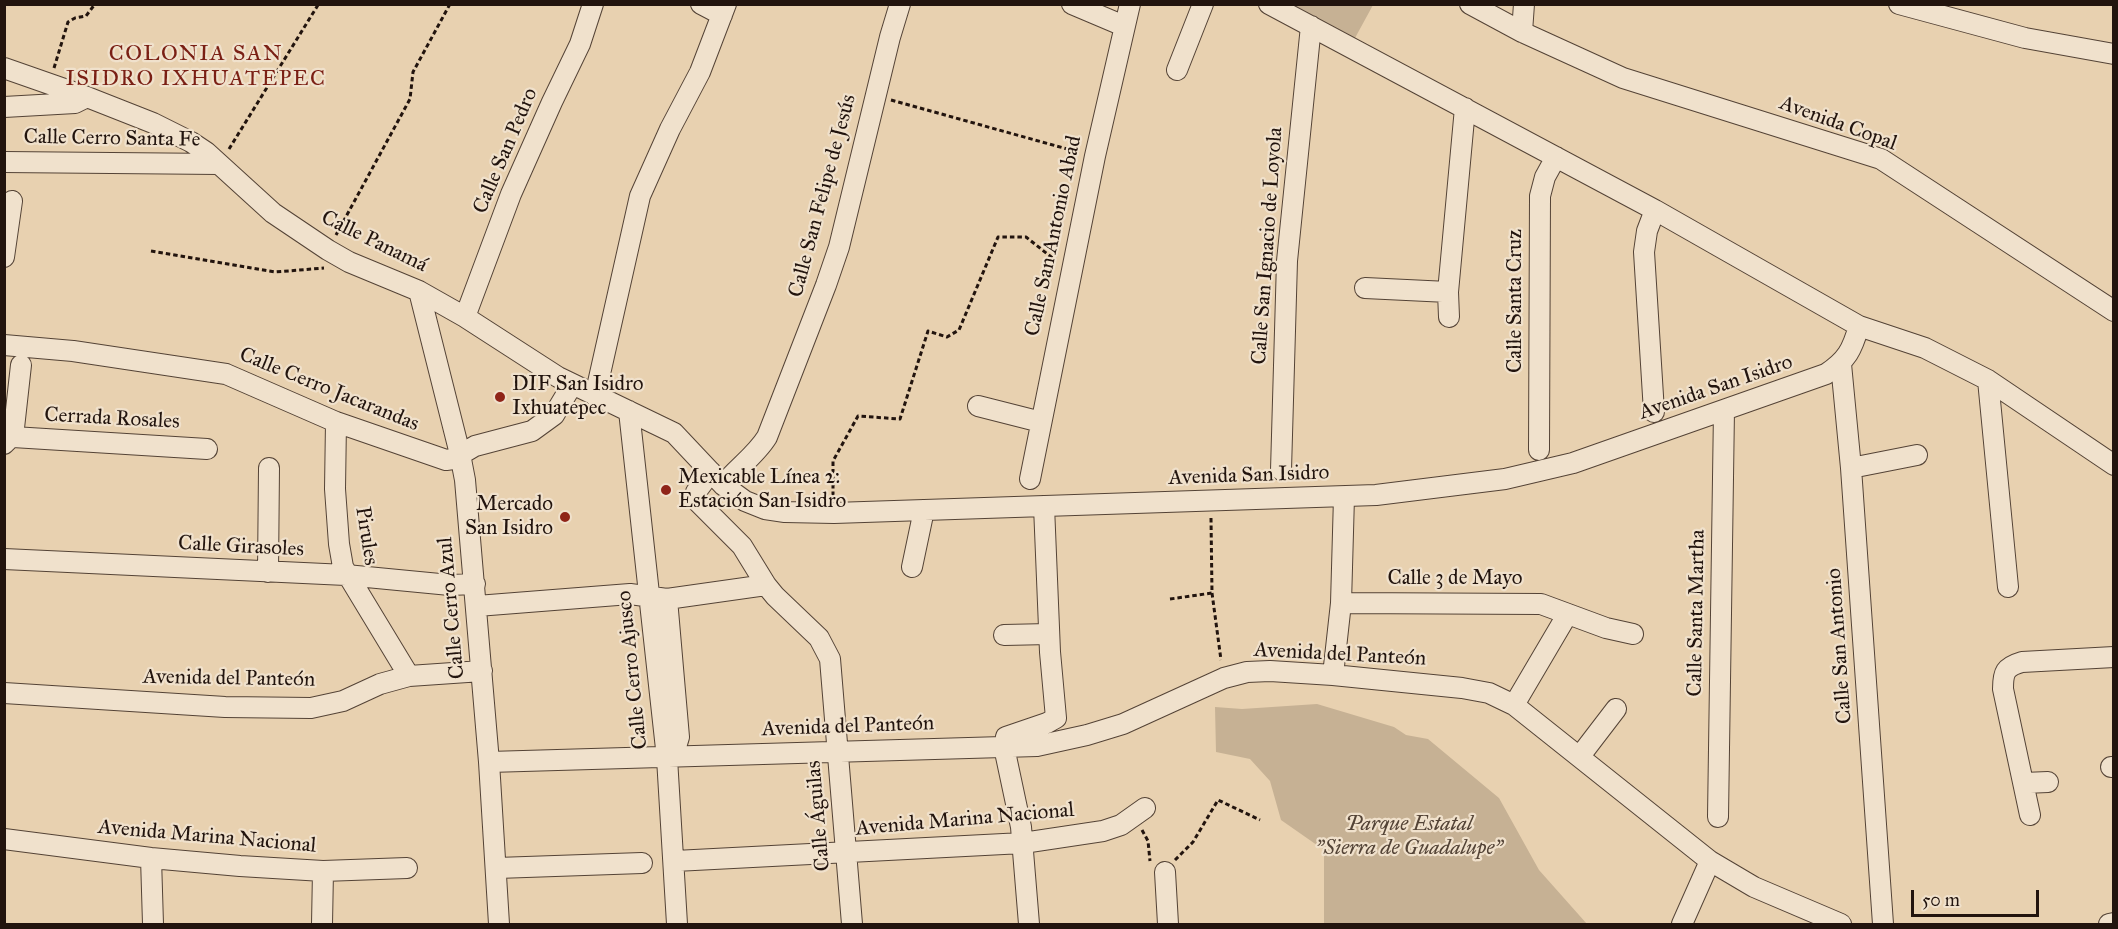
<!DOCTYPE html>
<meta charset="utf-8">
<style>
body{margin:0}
#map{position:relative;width:2118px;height:929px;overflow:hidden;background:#e8d1b0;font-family:"IM FELL Great Primer",serif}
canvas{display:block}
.frame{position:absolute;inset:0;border:6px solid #22140e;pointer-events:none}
.scale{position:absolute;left:1911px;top:890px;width:128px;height:27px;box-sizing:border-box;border:3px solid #22140e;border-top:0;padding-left:8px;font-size:18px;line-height:21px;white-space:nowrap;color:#22140e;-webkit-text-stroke:4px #f0e1cc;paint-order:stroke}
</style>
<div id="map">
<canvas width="2118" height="929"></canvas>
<div class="frame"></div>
<div class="scale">50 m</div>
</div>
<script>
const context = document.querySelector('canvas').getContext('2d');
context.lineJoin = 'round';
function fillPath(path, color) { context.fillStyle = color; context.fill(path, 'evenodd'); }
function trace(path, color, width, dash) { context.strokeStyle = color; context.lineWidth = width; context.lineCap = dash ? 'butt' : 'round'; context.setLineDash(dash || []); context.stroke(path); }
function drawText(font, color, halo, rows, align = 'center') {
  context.font = font + ' "IM FELL Great Primer",serif'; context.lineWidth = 4.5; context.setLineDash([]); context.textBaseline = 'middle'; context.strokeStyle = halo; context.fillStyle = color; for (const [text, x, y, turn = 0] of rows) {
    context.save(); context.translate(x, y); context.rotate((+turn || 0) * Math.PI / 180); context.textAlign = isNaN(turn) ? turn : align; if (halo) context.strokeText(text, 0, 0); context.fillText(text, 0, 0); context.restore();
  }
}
fillPath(new Path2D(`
 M1291 5H1373L1355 38Z
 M1317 704 1394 727 1406 735 1428 739 1499 798 1539 870 1587 924H1324V850L1281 820 1270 781 1250 759 1216 752 1215 707 1242 709Z`), '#c6b194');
const minor = new Path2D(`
 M701 4 722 15
 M1072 4 1124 26
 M1269 4 1655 210 1859 326 1925 348 1988 380 2114 465
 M1470 4 1522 32 1623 78 1881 159 2114 311
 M1899 4 2025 38 2114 54
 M1522 32 1524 4
 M4 68 87 97 153 123 191 142 206 152 273 213 328 250 349 262 419 291 465 317 558 377 674 433 723 485 745 501 765 509 785 512 834 513 1376 495 1505 479 1573 463 1826 374C1847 360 1852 350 1859 326
 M1177 70 1203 4
 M4 107 75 103 87 97
 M4 162 219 164
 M4 257 12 201
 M1365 288 1448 292
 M419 291 460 454 465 480 489 762 499 924
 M465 317 511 194 552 102 580 44 593 4
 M1449 317 1448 292 1465 108
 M4 345 73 351 226 374 336 422 446 460 453 459 475 446 532 431 554 415 572 385
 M1841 364 1851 468 1883 924
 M1988 380 2008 587
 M595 396 640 196 670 129 700 72 726 4
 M978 406 1041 422
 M629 411 667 758 677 924
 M1654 412 1644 252 1647 231 1655 210
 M336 422 335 489 339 544 343 567 409 676
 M13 437 21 365
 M4 444 10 438 13 437 207 449
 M1539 450 1540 196 1545 177 1556 157
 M1851 468 1917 455
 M1281 470 1287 261 1311 26
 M711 472 696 492 695 499 742 546 766 585 775 596 819 638 830 659 852 924
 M1030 479 1095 156 1130 4
 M723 485C737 468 756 455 767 437L826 285 839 247 890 37 900 4
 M4 559 346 575 450 585 475 584
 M912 567 924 510
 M268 572 269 468
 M1341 603 1541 604 1606 628 1633 634
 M477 606 630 594 667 599 766 585
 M1004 635 1049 634
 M1333 675 1341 603 1344 497
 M4 693 225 707 311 708 343 701 380 684 409 676 482 671
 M1514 705 1567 615
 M1580 756 1616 709
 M667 758 676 747 679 737 667 599
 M489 762 1037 746 1087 735 1123 724 1224 678 1247 672 1270 671 1333 675 1462 688 1489 693 1514 705 1710 861 1754 887 1841 924
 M2111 767H2114
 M2024 783 2048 782
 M2030 815 2003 689C2003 672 2005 667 2022 662L2114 657
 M1718 817 1724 410
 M4 839 151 858 240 866 323 871 407 868
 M151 858 153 924
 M675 861 1023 843 1103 831 1121 825 1145 808
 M497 868 642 863
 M1165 872 1168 924
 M322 924 323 871
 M1029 924 1021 827 1004 747 1006 737 1047 723 1056 718 1050 652 1044 506
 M1682 924 1710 861
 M2109 924 2114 923`);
trace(minor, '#544336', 22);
trace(new Path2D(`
 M54 68 68 22 75 18 86 16 95 4
 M891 100 1078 152
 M229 149 318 5
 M336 235 410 99 413 72 450 4
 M151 251 275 272 324 268
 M833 496V461L858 416 900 419 928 331 947 337 959 330 998 237H1026L1055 260
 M1211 518 1212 593 1221 660
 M1170 599 1212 593
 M1142 830 1148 841 1150 861
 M1175 860 1193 842 1218 800 1260 820`), '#22140e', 3, [4.5, 3]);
trace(minor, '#f0e1cc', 20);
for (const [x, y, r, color] of [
 [500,397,6,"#8f2418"],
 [666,490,6,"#8f2418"],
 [565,517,6,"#8f2418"]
]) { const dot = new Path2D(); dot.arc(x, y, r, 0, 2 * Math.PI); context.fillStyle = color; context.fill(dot); trace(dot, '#f0e1cc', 2); }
drawText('21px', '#22140e', '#f0e1cc', [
 ["Avenida Copal",1838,124,20],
 ["Calle Cerro Santa Fe",112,139,1],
 ["Calle San Pedro",506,151,-67],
 ["Calle San Felipe de Jesús",823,196,-75],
 ["Calle San Antonio Abad",1054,236,-78],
 ["Calle Panamá",374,242,26],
 ["Calle San Ignacio de Loyola",1268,246,-86],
 ["Calle Santa Cruz",1516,301,-90],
 ["Avenida San Isidro",1716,388,-19],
 ["Calle Cerro Jacarandas",329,390,22],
 ["Cerrada Rosales",112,419,3],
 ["Avenida San Isidro",1249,476,-2],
 ["Pirules",366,536,81],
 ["Calle Girasoles",241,547,3],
 ["Calle 3 de Mayo",1455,579],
 ["Calle Cerro Azul",452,608,-95],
 ["Calle Santa Martha",1697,613,-89],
 ["Calle San Antonio",1840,646,-94],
 ["Avenida del Panteón",1340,655,3],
 ["Calle Cerro Ajusco",633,670,-96],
 ["Avenida del Panteón",229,679,1],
 ["Avenida del Panteón",848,727,-2],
 ["Calle Águilas",819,816,-95],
 ["Avenida Marina Nacional",965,820,-5],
 ["Avenida Marina Nacional",207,837,5]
]);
drawText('21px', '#22140e', '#f0e1cc', [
 ["DIF San Isidro",512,385],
 ["Ixhuatepec",512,409],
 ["Mexicable Línea 2:",678,478],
 ["Estación San Isidro",678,502],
 ["Mercado",553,505,"right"],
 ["San Isidro",553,529,"right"]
], 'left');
drawText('italic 21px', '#534336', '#f0e1cc', [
 ["Parque Estatal",1409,825],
 ["\"Sierra de Guadalupe\"",1409,849]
]);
context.letterSpacing = '1.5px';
drawText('22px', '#7a1f14', '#f0e1cc', [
 ["COLONIA SAN",196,55],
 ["ISIDRO IXHUATEPEC",196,80]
]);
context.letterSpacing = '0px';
</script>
